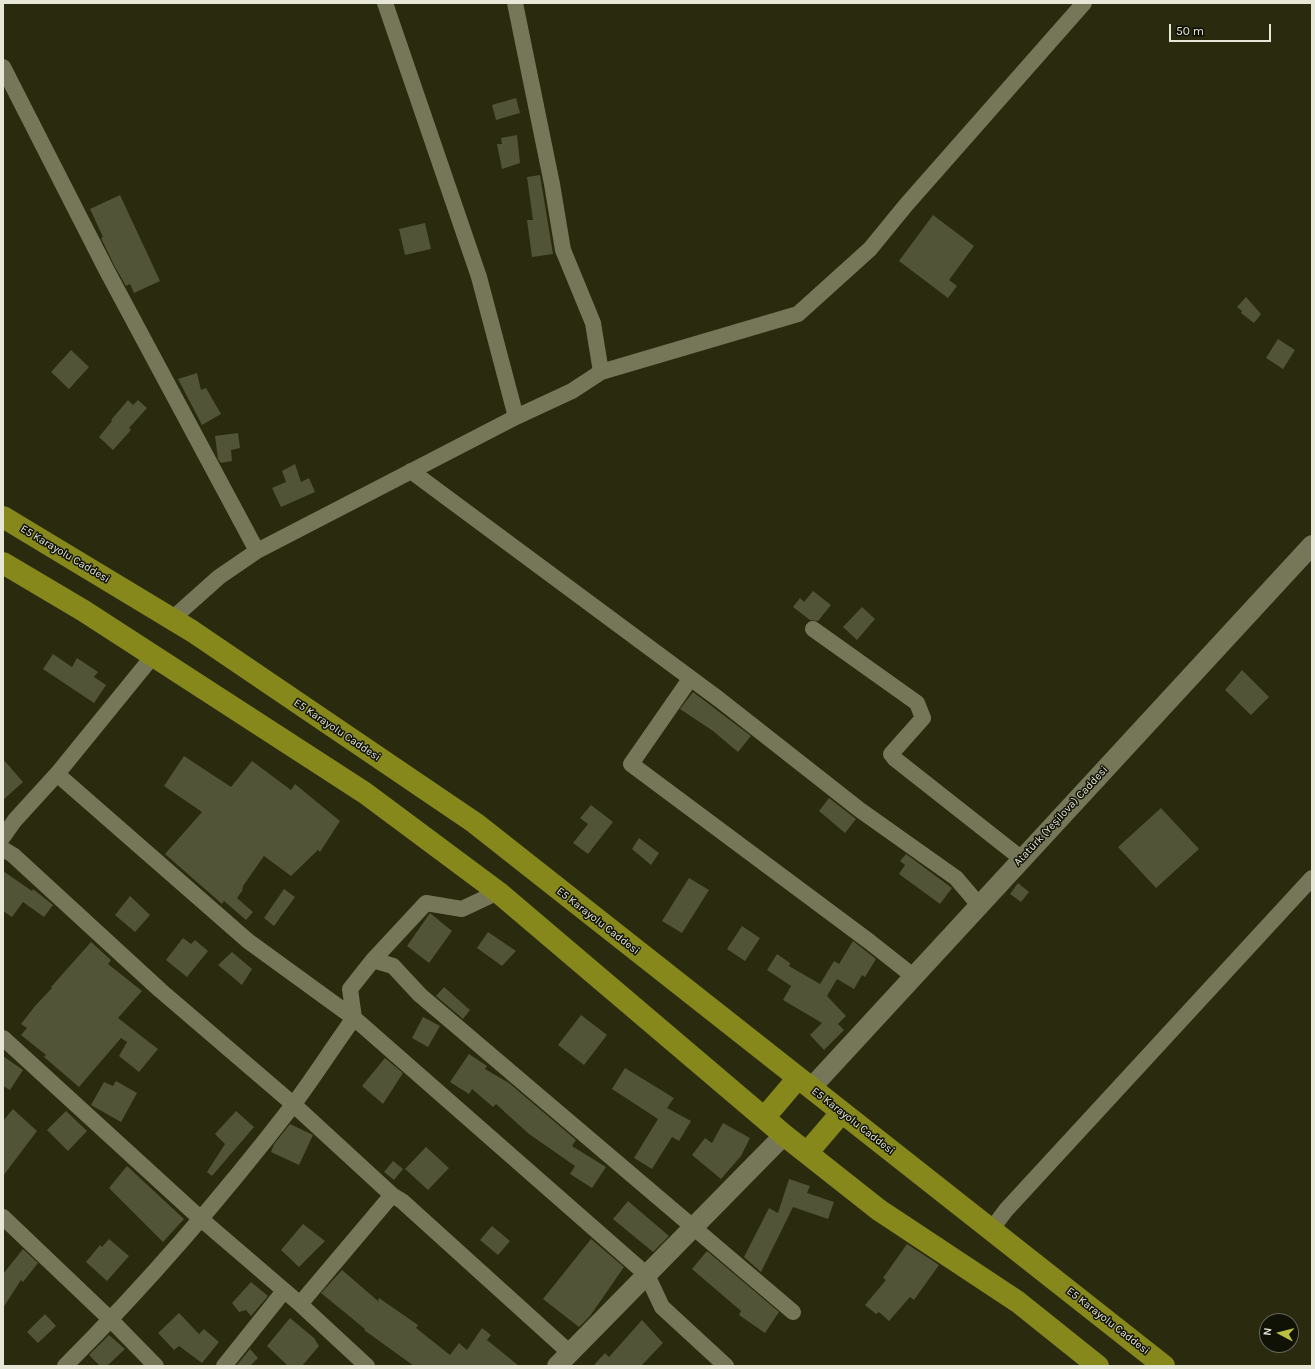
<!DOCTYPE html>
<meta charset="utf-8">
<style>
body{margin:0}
#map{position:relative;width:1315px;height:1369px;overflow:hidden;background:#292a0e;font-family:Karla,sans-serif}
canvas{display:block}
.frame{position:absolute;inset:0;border:4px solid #e6e7d6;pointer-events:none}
.north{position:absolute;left:1259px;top:1313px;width:40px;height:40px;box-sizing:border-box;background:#111206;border:1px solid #666759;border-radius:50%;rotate:277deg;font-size:11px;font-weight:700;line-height:16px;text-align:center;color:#e6e7d6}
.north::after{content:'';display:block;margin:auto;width:14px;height:18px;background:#bdbf43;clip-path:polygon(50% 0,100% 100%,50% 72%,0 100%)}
.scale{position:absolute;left:1169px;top:24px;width:102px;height:18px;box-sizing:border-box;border:2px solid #e6e7d6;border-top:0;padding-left:5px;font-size:12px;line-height:14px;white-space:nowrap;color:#e6e7d6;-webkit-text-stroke:3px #111206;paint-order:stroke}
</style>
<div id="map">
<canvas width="1315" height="1369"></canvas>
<div class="frame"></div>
<div class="north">N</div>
<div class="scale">50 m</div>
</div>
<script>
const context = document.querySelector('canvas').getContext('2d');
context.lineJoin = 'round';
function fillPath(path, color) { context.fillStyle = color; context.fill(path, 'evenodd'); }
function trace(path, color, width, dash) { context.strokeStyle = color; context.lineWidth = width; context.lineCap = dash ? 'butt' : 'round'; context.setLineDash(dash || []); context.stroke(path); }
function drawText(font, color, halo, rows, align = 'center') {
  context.font = font + ' Karla,sans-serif'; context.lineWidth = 3; context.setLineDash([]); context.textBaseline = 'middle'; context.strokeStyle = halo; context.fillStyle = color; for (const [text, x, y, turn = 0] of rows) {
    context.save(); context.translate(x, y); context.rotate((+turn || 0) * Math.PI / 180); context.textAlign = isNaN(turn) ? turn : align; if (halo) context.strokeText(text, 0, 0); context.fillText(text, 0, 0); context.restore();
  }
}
fillPath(new Path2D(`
 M516 98 520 113 496 120 492 105Z
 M517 135 520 163 502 169 497 144H502L501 138Z
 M540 175 553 254 532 257 527 220H533L527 177Z
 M120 195 160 281 134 293 130 284 126 286 115 267 101 238 103 237 90 209Z
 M933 215 974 246 949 280 957 286 948 298 899 261Z
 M425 223 431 249 405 255 399 229Z
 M1246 297 1261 314 1254 323 1241 313 1242 311 1237 307Z
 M1278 339 1295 350 1283 369 1266 358Z
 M71 350 89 367 69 389 51 372Z
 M197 373 201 390 206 388 221 414 202 425 178 379Z
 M128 400 133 405 138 400 147 408 129 428 131 430 113 450 99 437 112 421 111 420Z
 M238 433 240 448 231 450 232 461 221 463 218 459 215 436Z
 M295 464 301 482 309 478 315 492 281 507 272 488 286 482 282 471Z
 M813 591 831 605 818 621 810 620 793 607 800 598 804 602Z
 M862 607 875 619 857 640 843 627Z
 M53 654 72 667 77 658 98 672 94 677 106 685 94 703 43 669Z
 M1242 670 1269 697 1251 715 1225 690Z
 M693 692 751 736 738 752 713 731 680 709Z
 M184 756 231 787 252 761 291 790 295 784 340 821 320 852 318 850 291 876 264 856 243 886 242 891 237 898 253 912 246 920 224 901 222 904 165 854 202 812 164 786Z
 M3 759 23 782 3 800Z
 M829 798 856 819 845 833 819 811Z
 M591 805 613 822 588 854 573 843 588 824 580 818Z
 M1161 808 1199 849 1156 888 1118 847Z
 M639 838 659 853 651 865 632 849Z
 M906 854 952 888 940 904 899 874 905 865 900 861Z
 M3 871 32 891 33 889 53 905 44 917 23 902 12 917 3 911Z
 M689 878 709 890 682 933 662 921Z
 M1018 883 1029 892 1021 902 1010 894Z
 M284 889 295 897 274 926 264 918Z
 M130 896 150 915 135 932 115 915Z
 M430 913 452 931 429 963 407 946Z
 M742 926 760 938 745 961 727 949Z
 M488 932 516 951 502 966 477 948Z
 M183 938 191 944 195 940 208 951 187 977 166 960Z
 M853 941 876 959 865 977 862 975 854 989 837 979 827 996 846 1016 838 1024 844 1030 824 1050 810 1035 822 1023 783 1000 791 986 767 970 777 954 790 963 789 966 820 984 834 961 839 964Z
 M91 942 111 960 108 964 142 991 118 1018 158 1049 139 1072 119 1056 127 1042 121 1038 79 1087 44 1057 46 1055 21 1035 27 1028 21 1024 35 1006 52 988 51 987Z
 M232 952 252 969 242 985 218 965Z
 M444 987 470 1010 463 1019 436 996Z
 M581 1015 607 1035 584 1065 558 1045Z
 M423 1017 440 1026 428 1047 412 1038Z
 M469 1054 487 1066 485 1069 509 1083 576 1140 572 1146 606 1167 592 1188 570 1174 575 1166 529 1134 496 1104 493 1107 472 1089 469 1094 450 1082Z
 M3 1056 23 1070 10 1090 3 1086Z
 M385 1058 403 1073 383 1104 362 1086Z
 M625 1068 674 1098 667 1108 691 1121 679 1141 672 1137 652 1169 634 1158 658 1119 612 1089Z
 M116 1081 137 1093 121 1122 91 1105 104 1082 113 1086Z
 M13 1109 37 1131 3 1176V1121Z
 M66 1111 87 1131 68 1151 47 1130Z
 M236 1111 254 1127 212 1176 207 1172 225 1144 215 1134Z
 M723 1123 750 1138 741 1156 721 1179 692 1155 705 1138 712 1143Z
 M290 1124 313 1135 299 1165 271 1152 274 1144Z
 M426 1147 449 1168 428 1190 405 1169Z
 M393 1161 403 1169 394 1180 384 1172Z
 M127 1166 184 1219 163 1242 109 1188Z
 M789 1179 810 1186 807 1193 834 1202 828 1219 793 1207 761 1272 744 1257 769 1208 778 1213Z
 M628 1201 669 1236 653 1252 613 1219Z
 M303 1224 325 1241 299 1267 281 1250Z
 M492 1226 510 1241 498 1255 480 1240Z
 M109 1239 129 1256 107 1281 86 1262 100 1245 102 1247Z
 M591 1239 624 1267 590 1316 579 1327 543 1299Z
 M907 1244 939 1265 914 1300 910 1297 889 1321 879 1312 876 1314 865 1305 886 1280 883 1278Z
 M23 1249 38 1263 23 1282 21 1280 3 1308V1274Z
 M707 1251 779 1312 765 1333 739 1315 741 1311 692 1269Z
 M342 1270 378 1301 379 1298 418 1325 416 1328 450 1355 459 1343 467 1350 482 1328 491 1335 487 1340 519 1366H414L364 1330 365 1329 321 1293Z
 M251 1282 268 1296 251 1316 246 1310 239 1312 232 1303Z
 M179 1313 199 1334 204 1329 219 1342 202 1363 179 1346 174 1350 158 1333Z
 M45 1314 56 1326 38 1343 27 1332Z
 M290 1318 314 1338 319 1346 302 1366H288L267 1346Z
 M642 1320 663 1343 641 1366H593L605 1353 609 1357Z
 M109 1335 125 1349 107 1366H100L89 1355Z
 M250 1349 258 1358 250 1366H236Z`), '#525437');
trace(new Path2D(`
 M385 3 479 277 516 417
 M515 3 552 184 563 250 593 323 601 372
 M3 67 107 271 257 551
 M411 471 720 700 860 810 956 878 979 905
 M172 619 219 577 257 551 516 417 572 391 601 372 798 314 870 249 906 205 1084 3
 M813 629 917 703 923 718 891 754 895 759 1022 859
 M690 679 631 764 870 942 913 976
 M57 774 248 941 354 1018 647 1275 662 1307 726 1366
 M3 837 15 820 57 774 153 656
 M3 849 13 855 160 990 293 1104 392 1195 402 1201 570 1353
 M373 960 426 903 462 909 498 892
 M3 1038 201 1219 300 1304 367 1366
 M3 1217 111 1320 156 1366
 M991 1230 1006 1210 1312 878
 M300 1304 392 1195
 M65 1366C147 1284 222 1197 293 1105 314 1077 333 1047 354 1018L350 989 373 960 393 966 420 995 793 1312
 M224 1366 284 1291`), '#757758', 16);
trace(new Path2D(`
 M811 1088 1312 545
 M557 1366 784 1135`), '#757758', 20);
trace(new Path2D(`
 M3 517 192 631 475 823 1164 1366
 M3 563 84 611 365 793 498 892 784 1135 879 1210 1018 1302 1098 1366
 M764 1118 798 1078
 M807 1153 842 1112`), '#86881b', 22);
drawText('11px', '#e6e7d6', '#111206', [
 ["E5 Karayolu Caddesi",65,554,31],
 ["E5 Karayolu Caddesi",337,730,34],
 ["Atatürk (Yeşilova) Caddesi",1061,816,-47],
 ["E5 Karayolu Caddesi",598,921,38],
 ["E5 Karayolu Caddesi",853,1121,38],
 ["E5 Karayolu Caddesi",1108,1321,38]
]);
</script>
